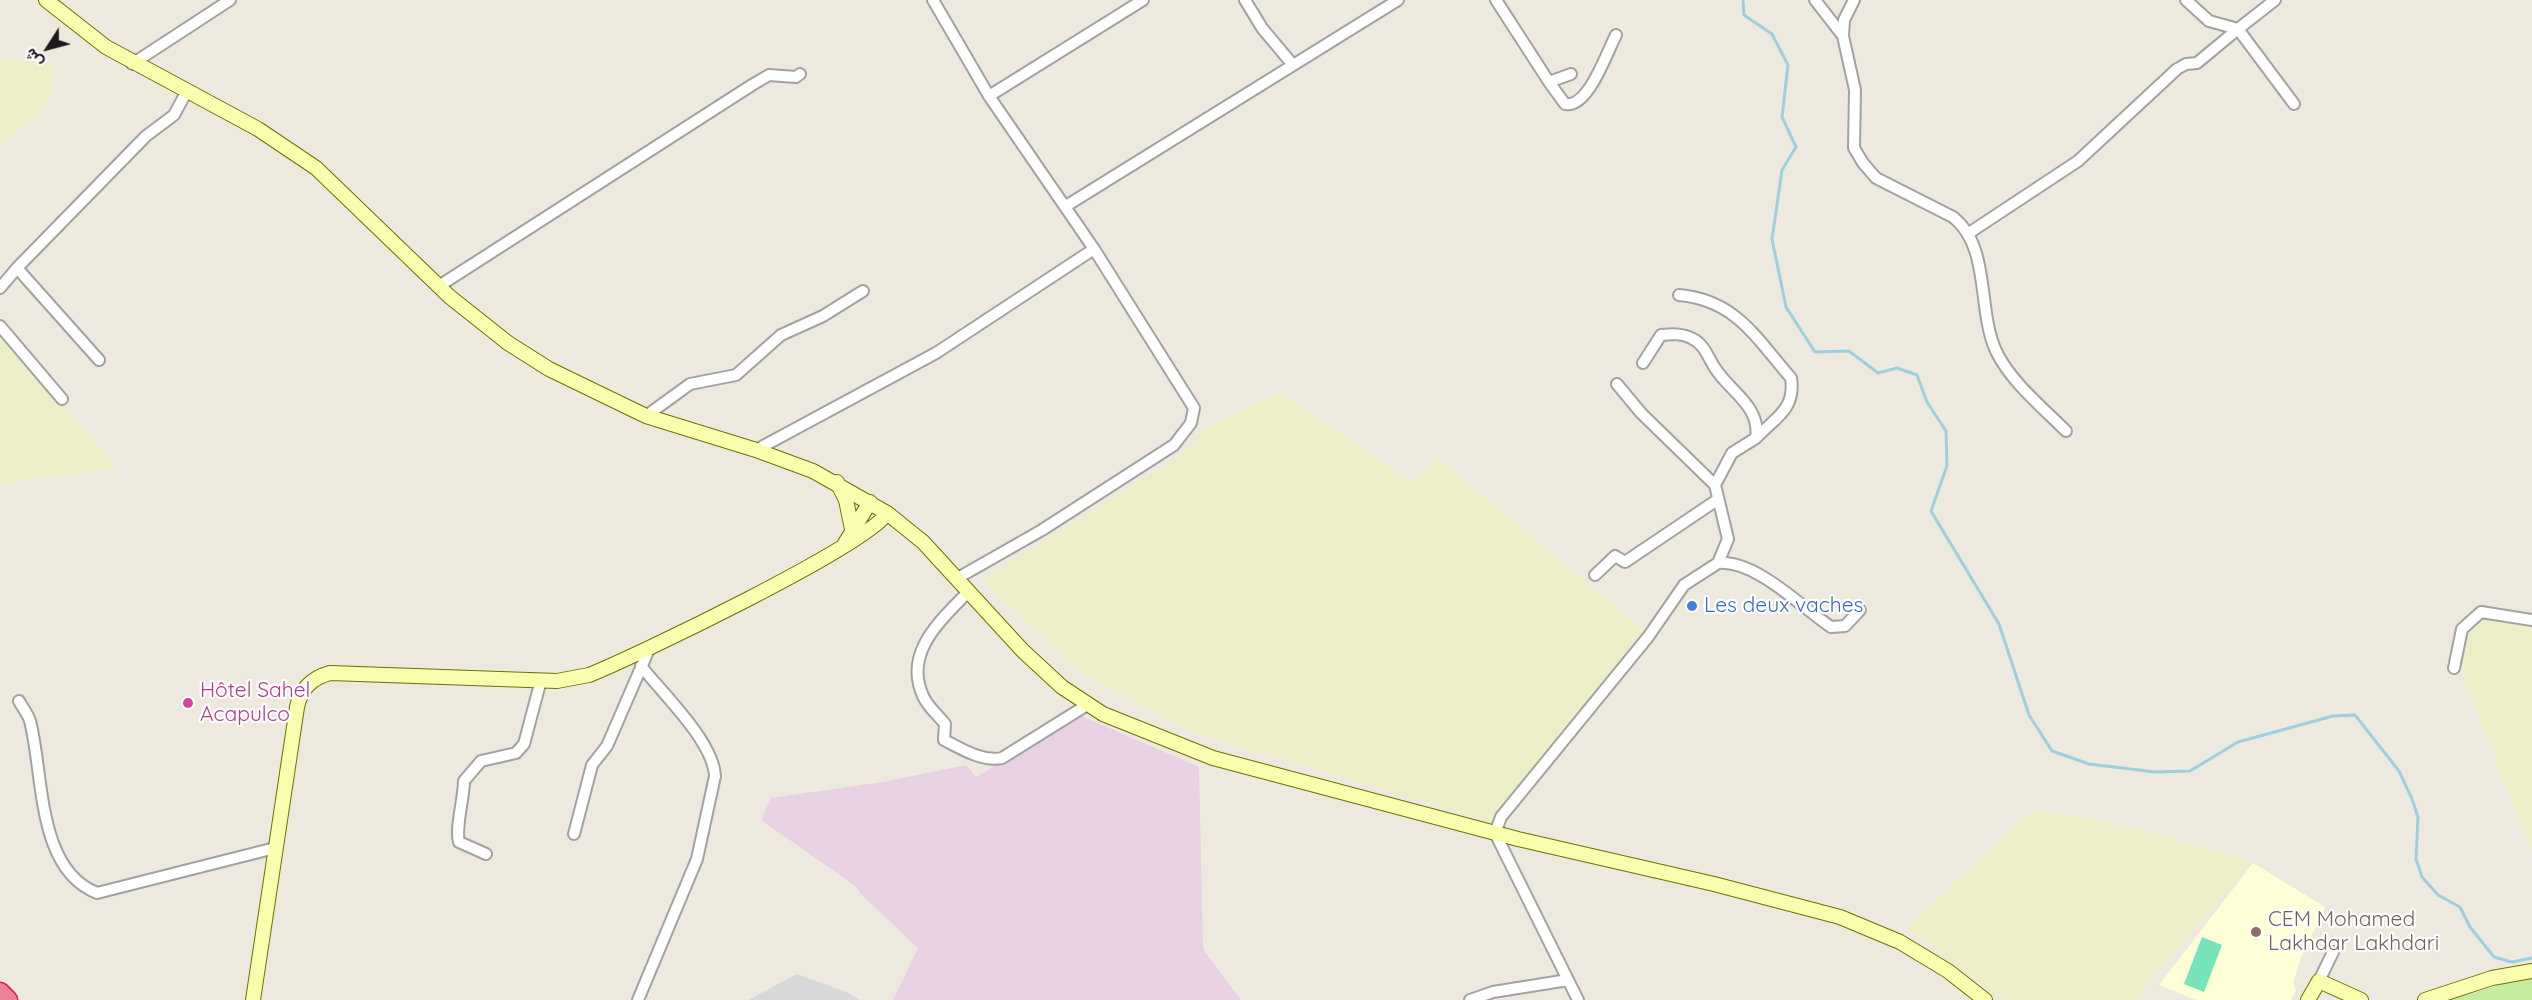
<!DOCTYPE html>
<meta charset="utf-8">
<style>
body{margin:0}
#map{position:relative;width:2532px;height:1000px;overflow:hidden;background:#eee9df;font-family:Quicksand,Vazirmatn,sans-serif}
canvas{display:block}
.north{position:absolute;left:18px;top:18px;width:60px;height:60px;-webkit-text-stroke:4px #fff;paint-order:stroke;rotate:234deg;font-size:16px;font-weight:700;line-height:24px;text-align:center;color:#1b1b1b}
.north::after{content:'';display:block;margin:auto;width:21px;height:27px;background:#1b1b1b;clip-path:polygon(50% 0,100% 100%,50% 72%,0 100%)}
</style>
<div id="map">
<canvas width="2532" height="1000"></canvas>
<div class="north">ش</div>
</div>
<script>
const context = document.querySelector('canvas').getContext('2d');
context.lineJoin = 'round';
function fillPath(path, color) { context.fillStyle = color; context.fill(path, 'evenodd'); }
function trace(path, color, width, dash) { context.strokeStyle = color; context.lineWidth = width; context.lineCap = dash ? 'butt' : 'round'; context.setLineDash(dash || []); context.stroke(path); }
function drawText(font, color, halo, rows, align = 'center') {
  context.font = font + ' Quicksand,sans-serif'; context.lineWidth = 4.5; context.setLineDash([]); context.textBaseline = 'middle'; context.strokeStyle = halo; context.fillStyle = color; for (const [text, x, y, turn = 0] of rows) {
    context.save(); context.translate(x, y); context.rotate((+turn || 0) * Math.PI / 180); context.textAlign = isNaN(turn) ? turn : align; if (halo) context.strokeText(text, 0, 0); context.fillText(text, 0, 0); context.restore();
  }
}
fillPath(new Path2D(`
 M797 974 846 992 860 1000H748Z`), '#d9d8d8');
fillPath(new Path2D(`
 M1079 715 1199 767 1203 949 1241 1000H893L918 948 860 893 857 887 761 820 771 798 883 782 966 765 976 777Z`), '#e7d1e3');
fillPath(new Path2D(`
 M2253 863 2325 907 2301 958 2293 982 2296 990 2291 1000H2196L2159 985Z`), '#ffffd7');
fillPath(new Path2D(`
 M0 59 56 64 48 106 0 146Z
 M0 330 118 469 0 483Z
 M1279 392 1413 483 1436 457 1645 632 1491 822 1197 734 1083 674 982 580 1190 449 1202 430Z
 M2488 618 2532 627V853L2461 671 2466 632Z
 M2034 809 2135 828 2252 862 2133 1000H2003L1906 928Z`), '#eceec8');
fillPath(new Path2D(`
 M2532 977V1000H2450L2522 978Z`), '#c6eca0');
fillPath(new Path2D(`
 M2202 937 2222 945 2204 992 2184 984Z`), '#77e3b9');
trace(new Path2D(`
 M1743 0 1744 15 1772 34 1788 65 1782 117 1796 147 1782 170 1772 239 1786 307 1815 352 1849 351 1878 373 1897 368 1917 375 1927 402 1946 431 1947 466 1931 511 1999 624 2029 715 2052 751 2089 764 2155 772 2190 771 2238 742 2333 716 2355 715 2399 771 2412 799 2418 817 2416 859 2422 877 2438 895 2460 907 2470 927 2494 957 2512 962 2532 958`), '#9cd0df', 3);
const street = new Path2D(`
 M933 0 989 96 1094 249 1194 408 1191 423 1174 445 1042 530 956 579
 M1245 0 1262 28 1293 65
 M1496 0 1549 82 1571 74
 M1815 0 1843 36
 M1854 0 1844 20 1843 36 1855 90 1854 148 1863 163 1876 178 1953 217C1991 247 1977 310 1996 351 2011 382 2042 407 2066 431
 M2186 0 2209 21 2238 29
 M2275 0 2238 29 2294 104
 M132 64 230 0
 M1549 82 1565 104C1588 109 1607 52 1616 35
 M989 96 1143 0
 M1066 206 1398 0
 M1969 233 2078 161 2177 69 2186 64 2197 63 2238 29
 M439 286 752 85 769 75 796 77 800 74
 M0 288 17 268
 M1679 295C1736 300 1756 338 1791 378 1796 409 1775 418 1757 437
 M0 326 62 399
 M99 360 17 268 146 136 174 115 187 91
 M1643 363 1661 335C1671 334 1683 333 1693 339 1705 345 1708 358 1715 368 1730 392 1761 406 1756 438L1732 453 1715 485 1728 539 1718 563
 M1617 384 1641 413 1715 485
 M646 416 690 384 736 375 781 335 823 316 863 291
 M756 450 936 353 1094 249
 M1595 575 1615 556 1625 562 1717 500
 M967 593C940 621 902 654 924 698 929 708 938 715 945 724L944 740C962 749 982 762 1002 758L1087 705
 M2454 668 2462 629 2481 612 2532 620
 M19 701C22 707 28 714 30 721 44 774 36 869 97 893L275 848
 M574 834 592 765 607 746 650 647
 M486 854 459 842C455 828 464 798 464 781L481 761 516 753 524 744 541 680
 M2319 981 2333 952
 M638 1000 697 859 715 776C713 741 663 694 641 666
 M1470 1000 1493 992 1568 980
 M1578 1000 1495 833 1501 817 1648 637 1684 585 1718 563C1756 560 1800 606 1831 627L1845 626 1860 610`);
const secondary = new Path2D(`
 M46 0 106 47 258 129 316 168 450 297 508 343 549 369 646 416 756 450 813 471 887 513 923 542 1023 651 1062 687 1103 714 1213 758 1518 839 1714 884 1840 917 1900 942 1948 971 1985 1000
 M837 482 846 500 852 529
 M844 545 870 502
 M253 1000 297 707C301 688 312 678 330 673L557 681 589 675C634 657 870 544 887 513
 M2308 1000 2319 981 2361 1000
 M2425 1000 2492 978 2532 971`);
const highway = new Path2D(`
 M0 992 8 1000`);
trace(street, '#a2a2a2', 14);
trace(secondary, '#687400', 16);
trace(highway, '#e0185d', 21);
trace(street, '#fff', 10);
trace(secondary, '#fafdad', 14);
trace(highway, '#ec8094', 18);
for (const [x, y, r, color] of [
 [1692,606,6,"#3f7fe0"],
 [188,703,6,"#d1479c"],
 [2256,932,6,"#8d6e63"]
]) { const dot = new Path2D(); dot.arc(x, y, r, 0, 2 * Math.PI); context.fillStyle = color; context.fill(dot); trace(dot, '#fff', 2); }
drawText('21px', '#366cbe', '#fff', [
 ["Les deux vaches",1704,606]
], 'left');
drawText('21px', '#b23c85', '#fff', [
 ["Hôtel Sahel",200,691],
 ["Acapulco",200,715]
], 'left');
drawText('21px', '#785e54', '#fff', [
 ["CEM Mohamed",2268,920],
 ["Lakhdar Lakhdari",2268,944]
], 'left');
</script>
